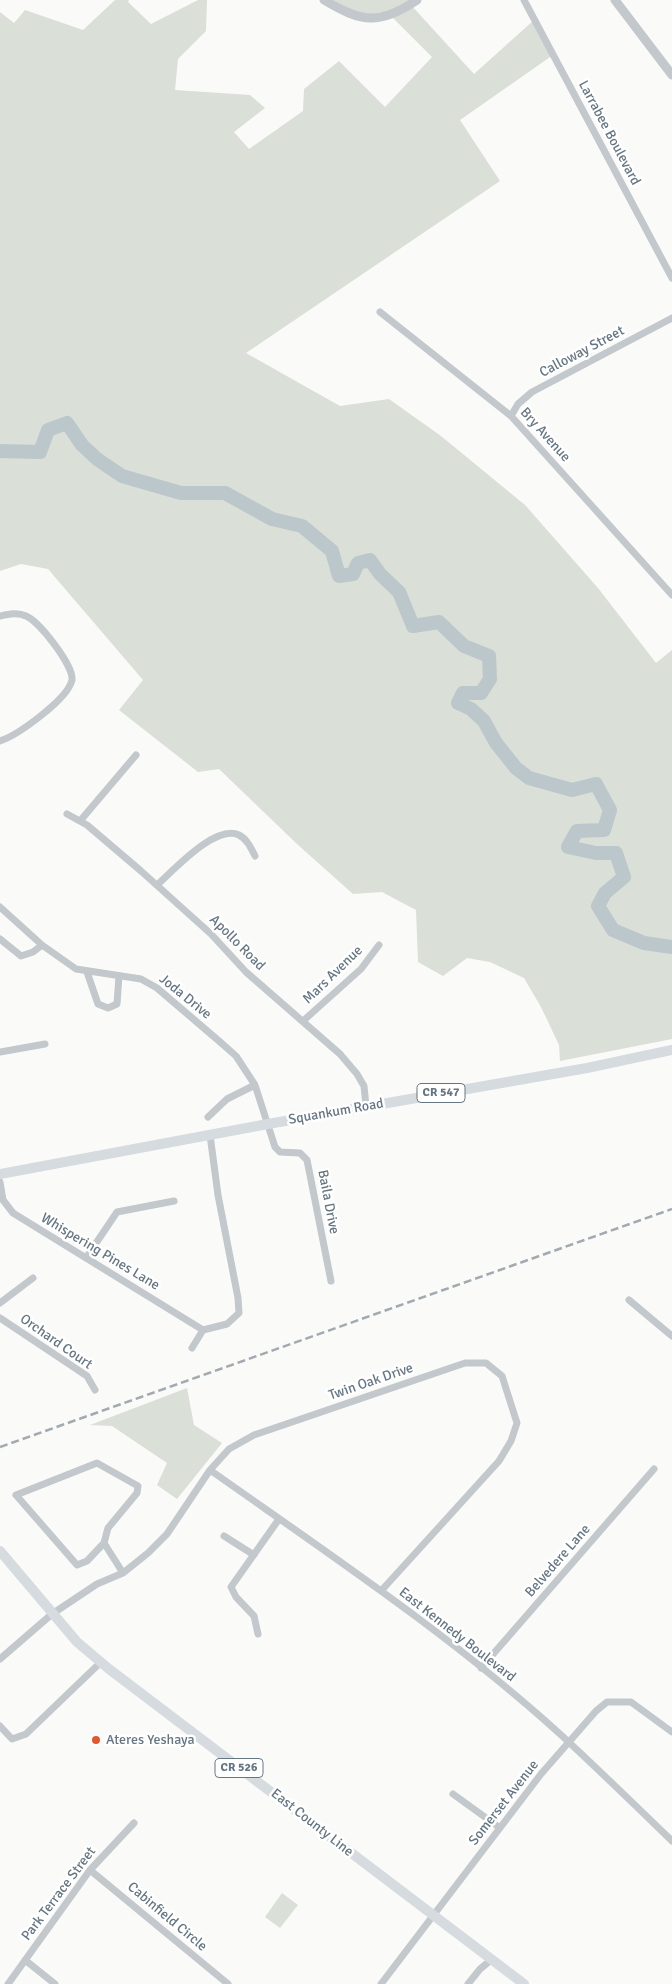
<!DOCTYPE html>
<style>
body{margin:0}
canvas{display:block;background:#fafaf8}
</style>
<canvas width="672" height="1984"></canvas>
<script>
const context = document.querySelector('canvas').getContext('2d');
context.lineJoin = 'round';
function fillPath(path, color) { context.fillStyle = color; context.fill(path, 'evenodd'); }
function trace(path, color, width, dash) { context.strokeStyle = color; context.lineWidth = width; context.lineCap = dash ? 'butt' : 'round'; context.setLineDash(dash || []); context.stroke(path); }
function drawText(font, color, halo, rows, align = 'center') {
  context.font = font + ' Signika,sans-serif'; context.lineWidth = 5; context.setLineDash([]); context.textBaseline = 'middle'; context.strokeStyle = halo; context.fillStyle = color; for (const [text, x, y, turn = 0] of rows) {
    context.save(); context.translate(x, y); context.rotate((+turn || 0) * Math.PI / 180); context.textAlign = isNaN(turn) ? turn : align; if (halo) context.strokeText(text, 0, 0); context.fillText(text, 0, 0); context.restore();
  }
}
fillPath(new Path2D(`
 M115 0H129L128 2 151 24 198 0H207L206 31 178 59 175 90 250 95 265 108 234 132 249 149 303 111 304 89 339 61 385 107 432 57 391 16H350L323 0H417L411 5 474 74 534 20 553 55 460 120 500 181 246 353 340 406 389 399 441 436 525 505 598 588 656 663 672 650V1039L560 1061 559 1045 541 1007 524 978 490 962 467 958 443 976 418 962 416 910 382 892 353 894 297 844 219 769 198 772 119 710 143 680 48 569 21 564 0 571V12L14 23 25 10 83 30Z
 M187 1388 194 1425 222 1443 177 1499 157 1485 167 1463 112 1426 90 1425Z
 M282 1893 298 1905 280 1928 265 1917Z`), '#dadfd7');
trace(new Path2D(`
 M0 451 40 452 48 430 67 423 82 445 97 459 122 476 181 493H225L272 519 302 526 332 551 339 576 353 574 358 563 370 560 380 574 399 592 413 626 439 622 464 646 489 656 490 679 481 693H463L458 703 471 709 484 721 496 743 516 768 529 778 572 790 596 784 610 810 604 830 577 831 568 847 596 853H616L624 877 605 893 598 906 613 930 644 943 672 947`), '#bbc7cb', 14);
trace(new Path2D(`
 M524 0 672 278
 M380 312 511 416 672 595
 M511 416 518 404 532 392 672 318
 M0 616C9 614 18 612 26 616 39 621 74 666 72 680 68 699 18 735 0 741
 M67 814 87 825 141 871 211 934 246 972 340 1054 357 1074 364 1086 366 1106
 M80 821 136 755
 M157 885C173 871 215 824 239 835 247 839 251 848 255 856
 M0 907 42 945 33 952 21 956 0 939
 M42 945 76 969 141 979 157 988 219 1041 236 1056 255 1085 275 1147 280 1152 300 1153 307 1160 331 1281
 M87 972 98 1004 108 1008 117 1004 119 976
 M303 1021 361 969 379 945
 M0 1052 45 1044
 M208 1117 227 1099 255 1085
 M0 1182 3 1200 13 1213 203 1330
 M86 1258 117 1212 174 1201
 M629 1300 672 1336
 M0 1303 33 1278
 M0 1318 87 1376 95 1390
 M192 1348 203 1330 227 1324 239 1313 238 1298 218 1195 210 1135
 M210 1470C329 1554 452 1636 560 1734 598 1769 635 1805 672 1841
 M224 1536 254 1555
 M104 1543 87 1561 77 1565 16 1495 97 1463 138 1486 137 1493 108 1528 104 1543 123 1573
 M258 1634 254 1616 236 1597 231 1587 279 1519
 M0 1659 52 1614 97 1584 123 1573 148 1553 167 1534 210 1470 229 1449 254 1435 465 1363H486L502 1376 517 1423 511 1441 499 1461 381 1591
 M481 1668 654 1469
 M0 1726 12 1739 26 1734 101 1662
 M453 1794 500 1828
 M90 1870 228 1984
 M25 1960 55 1984
 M8 1984 90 1870 134 1823
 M381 1984 541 1774 596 1711 607 1702H631L672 1732
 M468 1984 480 1969 491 1960`), '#c3c8cc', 7);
trace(new Path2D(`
 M324 0C362 23 380 25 417 0
 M615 0 672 75`), '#c3c8cc', 9);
trace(new Path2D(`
 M0 1174 268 1124 587 1068 672 1050
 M0 1551 77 1642 109 1669 524 1984`), '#d6dbdf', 10);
trace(new Path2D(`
 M0 1447 672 1209`), '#a2aab0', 2.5, [8, 4]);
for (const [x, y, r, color] of [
 [96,1740,5,"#e4572e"]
]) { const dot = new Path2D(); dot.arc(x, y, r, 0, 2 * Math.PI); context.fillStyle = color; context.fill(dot); trace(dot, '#fff', 2); }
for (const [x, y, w] of [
 [441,1093,48],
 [239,1768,48]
]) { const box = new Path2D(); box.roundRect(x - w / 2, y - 9.5, w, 19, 4); context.fillStyle = '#fff'; context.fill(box); trace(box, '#657683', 1); }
drawText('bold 12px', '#657683', null, [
 ["CR 547",441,1093],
 ["CR 526",239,1768]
]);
drawText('14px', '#657683', '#fff', [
 ["Larrabee Boulevard",609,133,62],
 ["Calloway Street",582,352,-28],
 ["Bry Avenue",545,435,48],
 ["Apollo Road",237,943,45],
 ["Mars Avenue",333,975,-44],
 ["Joda Drive",185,997,39],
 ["Squankum Road",336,1112,-10],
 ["Baila Drive",328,1202,79],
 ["Whispering Pines Lane",100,1252,31],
 ["Orchard Court",56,1342,35],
 ["Twin Oak Drive",371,1382,-19],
 ["Belvedere Lane",558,1561,-49],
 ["East Kennedy Boulevard",457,1635,38],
 ["Somerset Avenue",504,1803,-52],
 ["East County Line",312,1823,38],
 ["Park Terrace Street",59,1894,-53],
 ["Cabinfield Circle",167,1917,40]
]);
drawText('14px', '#657683', '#fff', [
 ["Ateres Yeshaya",106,1740]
], 'left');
</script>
